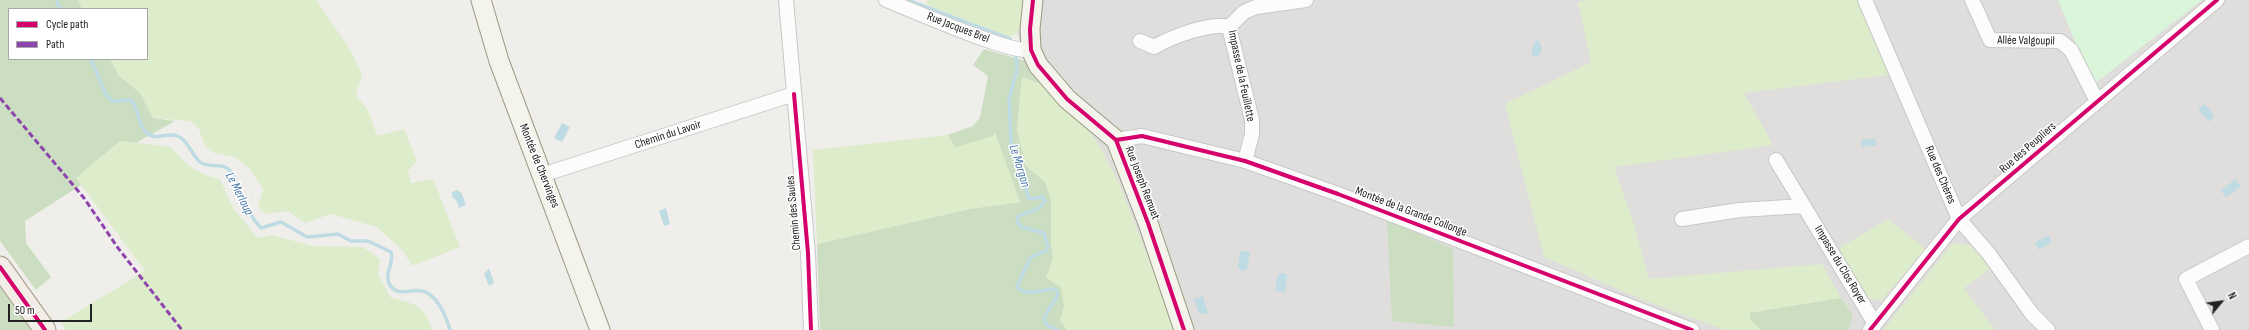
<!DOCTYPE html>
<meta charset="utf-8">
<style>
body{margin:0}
#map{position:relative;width:2249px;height:330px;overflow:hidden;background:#f0eeeb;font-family:"Sofia Sans Condensed",sans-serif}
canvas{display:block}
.legend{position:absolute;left:8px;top:8px;width:140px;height:52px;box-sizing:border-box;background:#fff;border:1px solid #a7a7a7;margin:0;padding:5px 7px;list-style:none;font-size:12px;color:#222}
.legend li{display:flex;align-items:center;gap:8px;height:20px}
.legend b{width:20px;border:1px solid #a7a7a7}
.north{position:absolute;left:2201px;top:282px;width:40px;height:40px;-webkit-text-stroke:3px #fff;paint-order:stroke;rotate:61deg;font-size:11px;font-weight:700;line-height:16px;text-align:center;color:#222}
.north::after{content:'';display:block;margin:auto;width:14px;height:18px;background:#222;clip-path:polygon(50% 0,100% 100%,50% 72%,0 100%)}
.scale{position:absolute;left:8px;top:304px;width:84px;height:18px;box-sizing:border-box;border:2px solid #222;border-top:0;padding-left:5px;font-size:12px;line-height:14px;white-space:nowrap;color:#222;-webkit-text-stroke:3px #fff;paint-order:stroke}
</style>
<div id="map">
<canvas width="2249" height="330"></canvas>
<ul class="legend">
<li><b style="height:5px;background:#d6006c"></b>Cycle path</li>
<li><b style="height:5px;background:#8e44ad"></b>Path</li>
</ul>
<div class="north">N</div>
<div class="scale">50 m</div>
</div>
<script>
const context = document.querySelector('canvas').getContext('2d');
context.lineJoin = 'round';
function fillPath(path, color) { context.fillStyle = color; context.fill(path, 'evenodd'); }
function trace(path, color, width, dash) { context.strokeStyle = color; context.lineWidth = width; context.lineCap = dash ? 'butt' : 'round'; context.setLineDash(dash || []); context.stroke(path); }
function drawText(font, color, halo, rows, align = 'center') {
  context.font = font + ' "Sofia Sans Condensed",sans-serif'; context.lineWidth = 3; context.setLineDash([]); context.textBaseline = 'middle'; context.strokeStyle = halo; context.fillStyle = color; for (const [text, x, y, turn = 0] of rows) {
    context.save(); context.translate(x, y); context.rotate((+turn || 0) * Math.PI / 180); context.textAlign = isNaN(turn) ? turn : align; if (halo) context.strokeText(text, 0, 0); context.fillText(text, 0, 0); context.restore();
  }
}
fillPath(new Path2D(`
 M1024 0H2249V330H1174L1163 296 1029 62 1017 33 1022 18Z`), '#dfdedc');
fillPath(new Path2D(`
 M78 0H316L348 46 362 74 356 95 369 112 377 136 404 129 417 161 408 171 411 183 433 179 460 247 412 266 403 251 377 227 331 214 305 223 288 211 265 214 258 207 263 189 249 168 234 157 214 153 204 144 199 129 190 121 153 118 140 93 119 76 110 59H147V9H82Z
 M927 0H1024L1022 18 1017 33 1009 37 927 5Z
 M1590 0H1858L1885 61 1888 75 1744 93 1773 145 1614 167 1633 221 1649 279 1822 264 1841 298 1750 313V319L1761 330H1725L1641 299 1544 257 1505 104 1591 62 1578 2Z
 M1022 77 1051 88 1079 116 1101 148 1119 183 1163 296 1174 330H1067L1060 320 1064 307 1046 278 1053 259 1051 244V199L1045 182 1026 166 1017 130Z
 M995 133 1020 202 970 209 817 244 813 150 948 135 955 146Z
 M120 141 171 147C187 166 196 173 220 179L233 208 258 238 272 235 313 246 363 247 380 259 378 274 390 297C414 304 425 304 432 330H66L61 322 145 271 76 178Z
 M1888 219 1926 249 1881 301 1865 297 1836 250Z
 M1953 243 1972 245 1991 268 1964 288 1995 330H1883Z`), '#ddeccb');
fillPath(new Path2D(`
 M0 0H78L82 9H9V59H110L119 76 140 93 153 118 175 121 136 143 120 141 76 178 81 185 25 221 26 243 51 277 36 290 0 241Z
 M984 49 1029 62 1051 88 1022 77 1017 130 1026 166 1045 182 1051 199V244L1053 259 1046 278 1061 287 1064 307 1060 320 1067 330H820L817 244 970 209 1020 202 995 133 993 136 955 147 948 135 973 126 980 117 988 76 973 65Z
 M1387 220 1453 249 1454 327 1392 321Z
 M0 280 34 330H0Z
 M1841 298 1853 315 1849 328 1845 330H1761L1750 319V313Z`), '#cbdec1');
fillPath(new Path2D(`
 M2058 0H2202L2093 85Z`), '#daf5da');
fillPath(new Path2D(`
 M1535 41H1539C1543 47 1542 54 1536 58L1531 54Z
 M2205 104 2214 115 2209 122 2198 109Z
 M562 123 570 127 562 142 554 138Z
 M1875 138 1877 145 1862 147 1861 140Z
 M2235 179 2241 186 2226 197 2221 191Z
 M457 190 462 194 466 205 459 208 456 200 452 197V192Z
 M666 208 670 224 664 226 659 211Z
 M2048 235 2052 242 2039 250 2035 243Z
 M1240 251 1250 252 1247 269 1242 271 1238 268Z
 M489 268 494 283 489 286 484 274Z
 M1283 273 1287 275 1285 293 1275 291 1278 274Z
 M1203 296 1208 313 1199 314 1194 299Z`), '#bfdbe3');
trace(new Path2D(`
 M57 0 59 7 63 9
 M908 0 1010 39
 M1016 55 1017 70 1009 99 1011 141 1029 199 1043 197 1045 201C1038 213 1028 210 1018 217L1017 222 1022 227 1044 233 1048 247 1046 251 1031 257 1017 286C1025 299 1043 288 1055 289L1058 293C1055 303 1046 310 1044 320L1047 325 1057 330
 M91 59 106 95 113 101 131 100C139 109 137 123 146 132 155 141 162 134 172 135 188 136 190 154 200 162 209 169 223 161 231 172 234 175 235 181 237 186 244 201 249 216 261 228L281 222 307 237 338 234 351 241H368L391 252C395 263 383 274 390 285 398 298 412 288 422 291 437 294 446 316 450 330`), '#bfdbe3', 3.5);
const street = new Path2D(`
 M786 0 808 253 811 330
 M886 0C912 10 1010 54 1031 50
 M1865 0 1959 219 1989 254 2032 314 2048 330
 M1972 0 1990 40 2060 41 2071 50 2097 101
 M1140 41 1154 47C1171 37 1210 22 1229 27
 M1116 140 1142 136 1245 161 1338 194 1692 330
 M1776 160 1875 324
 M1245 161 1252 134V120L1229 27 1244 12 1256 7 1306 0
 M542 175 794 94
 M1682 219 1739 210 1804 206
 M1870 330 1959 219 2217 0
 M2212 330 2186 279 2249 246`);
const secondary = new Path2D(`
 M481 0 499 61 600 330
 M1033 0 1030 29 1031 50 1038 65 1067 99 1116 140 1148 223 1184 330`);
const primary = new Path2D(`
 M0 267 45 330`);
trace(street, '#c9c8c7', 16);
trace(secondary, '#999a82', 21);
trace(primary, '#a79c86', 23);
trace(street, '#fdfcfc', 14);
trace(secondary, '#f4f4ed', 19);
trace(primary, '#f3ede7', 21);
trace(new Path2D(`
 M0 98 84 198 118 248 182 330`), '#8e44ad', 3, [6, 3]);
trace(new Path2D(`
 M1033 0 1030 29 1031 50 1038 65 1067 99 1116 140 1148 223 1184 330
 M794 94 808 253 811 330
 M1116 140 1142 136 1245 161 1338 194 1692 330
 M0 267 45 330
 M1870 330 1959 219 2217 0`), '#d6006c', 4);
drawText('12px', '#222', '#fff', [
 ["Rue Jacques Brel",958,28,21],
 ["Allée Valgoupil",2026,41,1],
 ["Impasse de la Feuillette",1241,76,78],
 ["Chemin du Lavoir",668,135,-18],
 ["Rue des Peupliers",2028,148,-41],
 ["Montée de Chervinges",539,166,68],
 ["Rue des Chères",1940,175,67],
 ["Rue Joseph Remuet",1142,183,69],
 ["Montée de la Grande Collonge",1411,212,21],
 ["Chemin des Saules",794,213,-95],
 ["Impasse du Clos Royer",1840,265,59]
]);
drawText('italic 13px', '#4a7aab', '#fff', [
 ["Le Morgon",1019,166,73],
 ["Le Merloup",239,194,63]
]);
</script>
